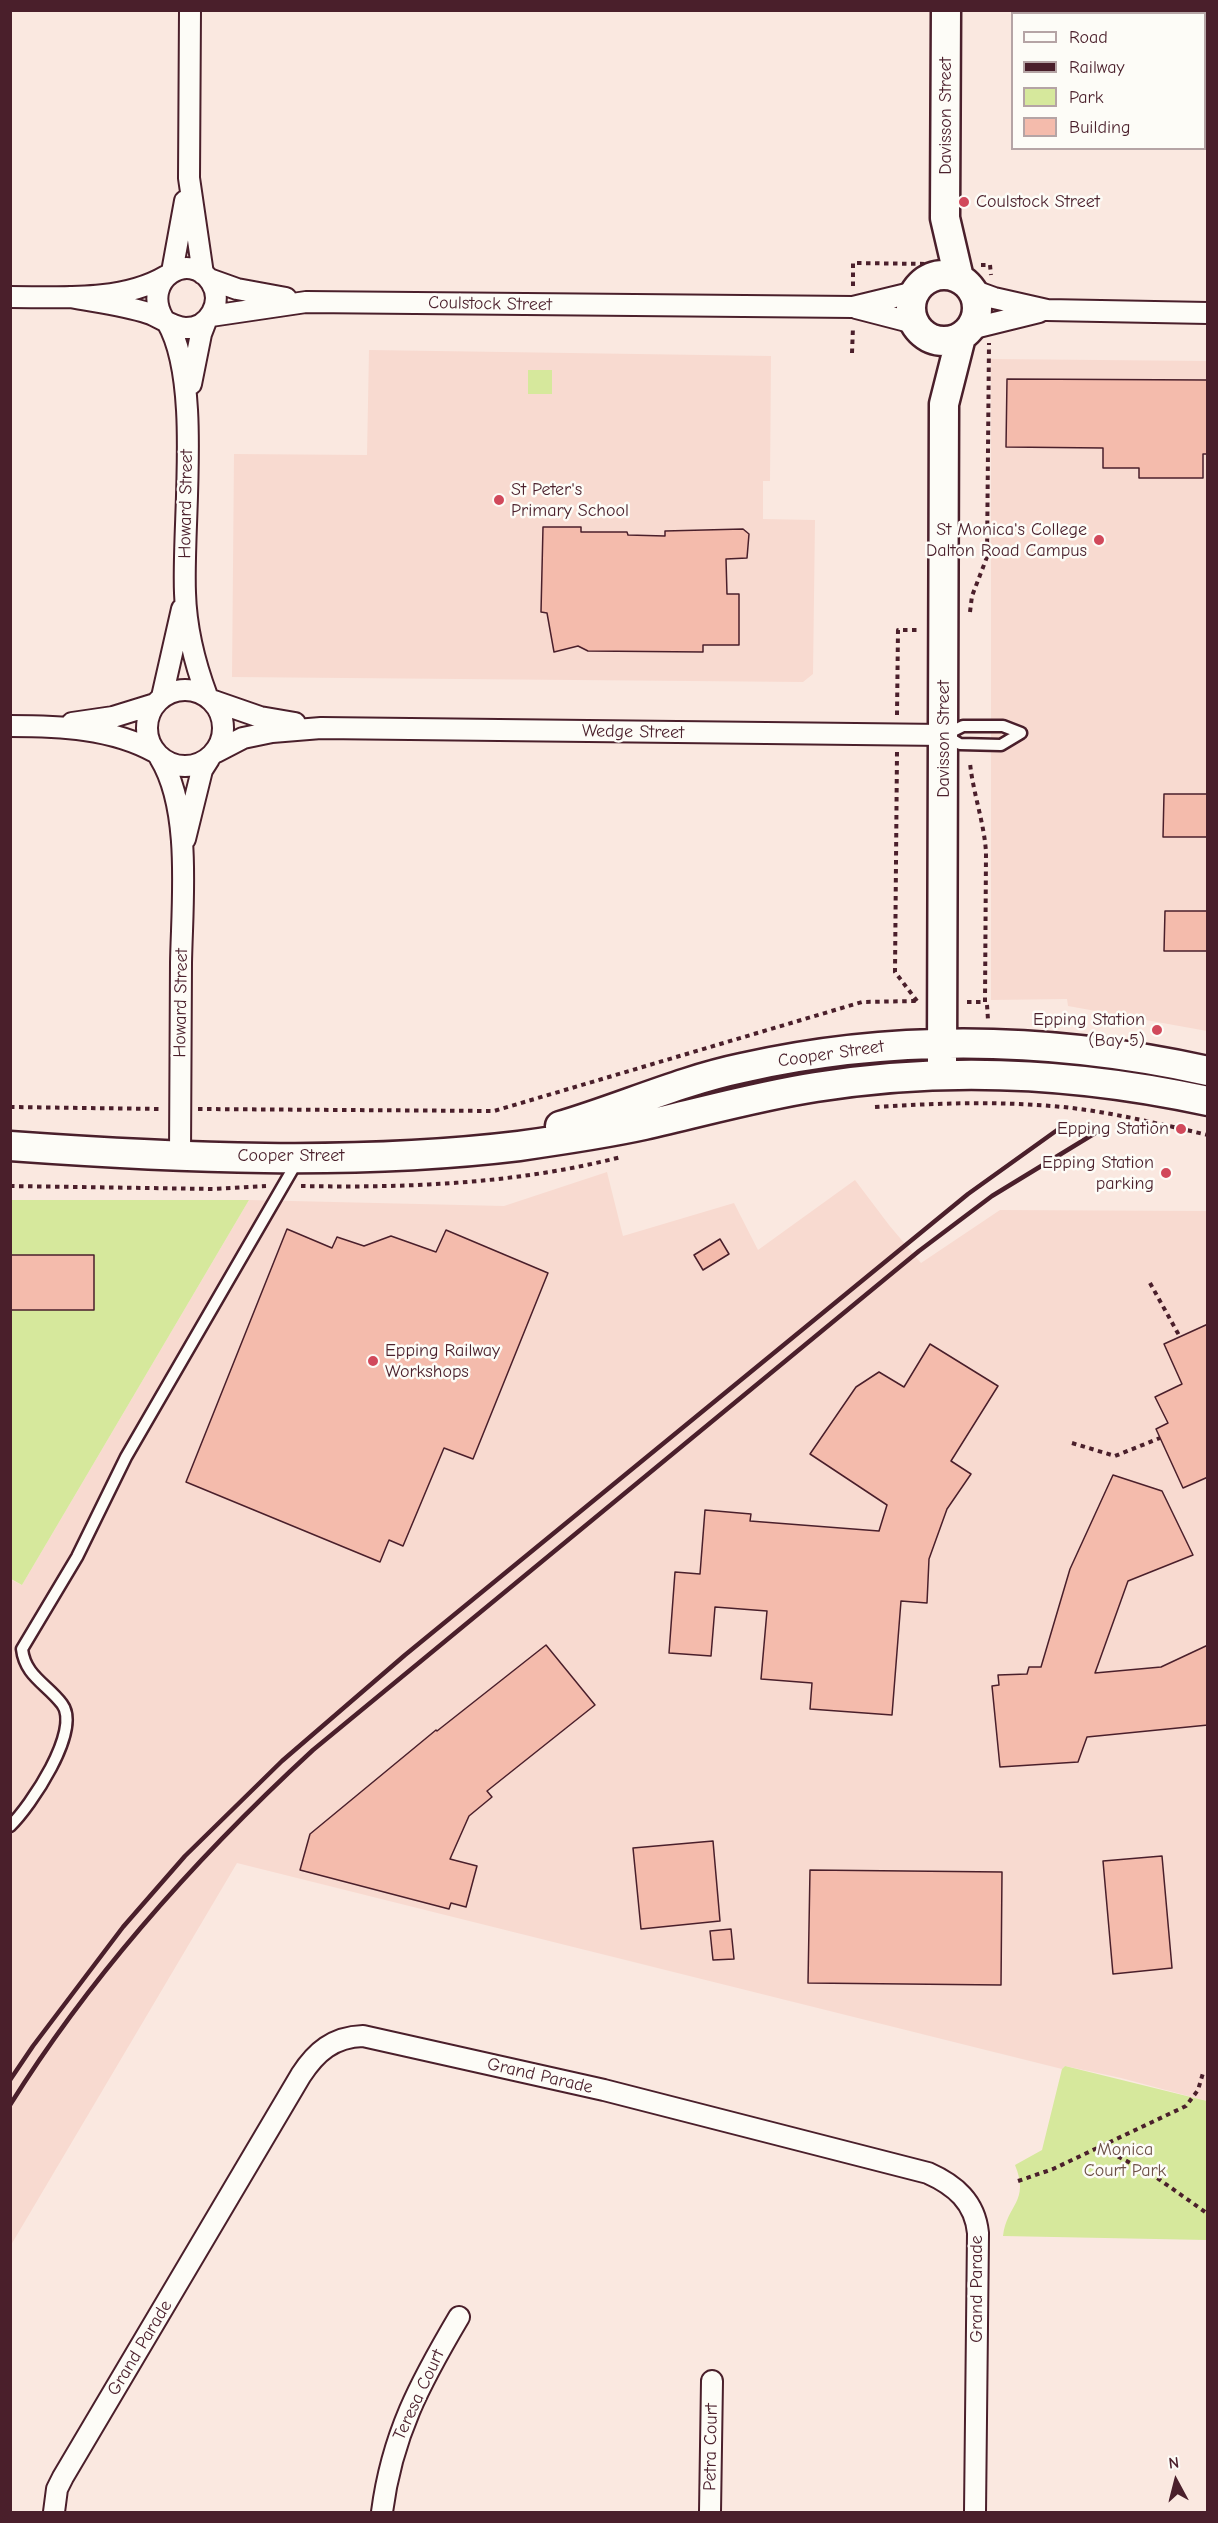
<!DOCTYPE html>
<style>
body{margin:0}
#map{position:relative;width:1218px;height:2523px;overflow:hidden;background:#fae8e0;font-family:"Comic Neue",sans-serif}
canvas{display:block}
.frame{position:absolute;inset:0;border:12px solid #4a1f2b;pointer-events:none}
.legend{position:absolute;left:1011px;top:12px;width:195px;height:138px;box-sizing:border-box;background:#fdfcf7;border:2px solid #b5a4a5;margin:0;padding:8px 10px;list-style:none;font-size:18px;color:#4a1f2b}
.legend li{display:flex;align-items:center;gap:12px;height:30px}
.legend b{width:30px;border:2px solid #b5a4a5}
.north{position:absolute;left:1146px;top:2451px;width:60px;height:60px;-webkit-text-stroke:4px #fdfcf7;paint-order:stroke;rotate:353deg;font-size:16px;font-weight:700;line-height:24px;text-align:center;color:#4a1f2b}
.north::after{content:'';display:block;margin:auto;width:21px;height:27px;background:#4a1f2b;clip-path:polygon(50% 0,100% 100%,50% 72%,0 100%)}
</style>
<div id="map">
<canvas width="1218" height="2523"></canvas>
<div class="frame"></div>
<ul class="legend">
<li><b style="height:8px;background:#fdfcf7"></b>Road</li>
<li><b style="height:8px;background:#4a1f2b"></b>Railway</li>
<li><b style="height:16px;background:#d6e89c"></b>Park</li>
<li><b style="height:16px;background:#f4bbac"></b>Building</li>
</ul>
<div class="north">N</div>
</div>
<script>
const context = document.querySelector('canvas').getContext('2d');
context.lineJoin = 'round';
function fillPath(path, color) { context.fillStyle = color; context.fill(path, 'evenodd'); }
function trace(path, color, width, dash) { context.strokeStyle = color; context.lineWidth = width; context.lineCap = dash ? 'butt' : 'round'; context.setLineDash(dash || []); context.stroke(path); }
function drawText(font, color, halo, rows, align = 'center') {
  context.font = font + ' "Comic Neue",sans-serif'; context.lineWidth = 5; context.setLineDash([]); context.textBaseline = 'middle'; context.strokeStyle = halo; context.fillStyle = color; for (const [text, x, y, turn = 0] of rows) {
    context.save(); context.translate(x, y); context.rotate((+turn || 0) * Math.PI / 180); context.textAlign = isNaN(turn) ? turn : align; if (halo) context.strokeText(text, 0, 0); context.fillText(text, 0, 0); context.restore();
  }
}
fillPath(new Path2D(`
 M369 350 771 356 770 481H763V519L815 520 813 674 803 682 232 677 234 454 367 455Z
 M991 359 1207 361V1031L1068 1006 1067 999 991 1000Z
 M607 1172 623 1236 734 1203 758 1250 855 1180 889 1225 921 1263 1000 1210 1207 1211V2101L1121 2078 1065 2066 1062 2069 237 1863 11 2245 10 1579 22 1585 249 1200 504 1206Z`), '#f8dad0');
fillPath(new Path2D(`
 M528 370H552V394H528Z
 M11 1200H249L22 1585 11 1579Z
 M1065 2066 1207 2101V2240L1003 2236C1007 2204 1030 2202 1015 2165L1042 2150 1062 2069Z`), '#d6e89c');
const building = new Path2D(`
 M1007 379 1208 380V454H1203V478H1139V468H1103V448L1006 447Z
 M543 527H581V532H627L628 535 665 536V531L743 529 749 534 747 558 726 559 727 594H739V645H703V652L588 651 578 646 554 652 547 613 541 612Z
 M1164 794H1208V837H1163Z
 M1165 911H1208V951H1164Z
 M287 1229 332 1248 337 1237 364 1246 391 1236 436 1252 446 1230 548 1273 473 1459 444 1448 403 1546 389 1540 380 1562 186 1482Z
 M720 1239 729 1254 703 1270 694 1255Z
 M10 1255H94V1310H10Z
 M1208 1324V1477L1183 1488 1156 1429 1168 1423 1155 1397 1182 1384 1164 1344Z
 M930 1344 998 1386 951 1461 971 1474 947 1509 929 1559 927 1603 901 1601 892 1715 810 1709 812 1683 761 1679 767 1611 715 1607 711 1656 669 1653 675 1572 700 1574 705 1510 751 1514 750 1521 879 1531 887 1505 810 1454 856 1387 879 1372 904 1387Z
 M1113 1475 1162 1491 1193 1555 1128 1581 1095 1673 1161 1667 1208 1645V1725L1087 1737 1078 1762 1000 1767 992 1686 999 1685 998 1675 1027 1674 1029 1667H1041L1070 1569Z
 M546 1645 595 1705 487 1791 492 1797 469 1816 450 1859 477 1866 466 1907 451 1903 449 1909 300 1870 310 1834 436 1730 437 1731Z
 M713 1841 720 1921 641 1929 633 1848Z
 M1162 1856 1172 1968 1113 1974 1103 1861Z
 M810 1870 1002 1872 1001 1985 808 1983Z
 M731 1929 734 1959 713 1960 710 1931Z`);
fillPath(building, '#f4bbac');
trace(building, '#4a1f2b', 1.5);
const lane = new Path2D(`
 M945 735 963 726H1003L1021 733
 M946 736 960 744 1001 745 1021 733
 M10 1826C30 1807 82 1730 62 1704 47 1684 25 1676 22 1649L77 1557 126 1457 298 1160`);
const street = new Path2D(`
 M190 10 189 178 203 274
 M172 272 185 201
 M209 279 237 289 286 298
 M972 290 994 298 1047 310 1208 313
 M10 297C61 297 122 302 166 276
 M70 297C96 302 123 305 148 313 161 317 172 328 186 328 209 328 224 302 211 282 189 249 141 280 163 318
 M856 308 914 323
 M211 316 306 302 853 307 915 292
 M167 322C202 382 182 521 185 593 186 628 195 664 207 696
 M970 329 1039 312
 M191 384 201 334 206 321
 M147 728a38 38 0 1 1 76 0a38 38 0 1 1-76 0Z
 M162 697 182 609
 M211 700 260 717 295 723
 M72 723 113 717 155 704
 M10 726C59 726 112 728 155 752
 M216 752 243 738 272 732 321 728 944 735
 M160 758C192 810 182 903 181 963 181 1027 180 1091 180 1155
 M185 839 202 770 209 759
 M54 2512 57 2489 63 2477 301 2075C316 2052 333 2037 363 2036L604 2090 928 2173C955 2185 975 2202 978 2233L975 2512
 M382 2512C392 2435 420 2383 459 2317
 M710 2512 712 2381`);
const secondary = new Path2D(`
 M946 10 945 218 959 278
 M911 308a33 33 0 1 1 66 0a33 33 0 1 1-66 0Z
 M942 1061 944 404 961 337
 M560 1126C621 1108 680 1081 742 1068 897 1033 1053 1037 1208 1071
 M10 1146C177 1158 353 1166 519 1146 561 1140 603 1134 644 1125 702 1112 758 1096 816 1087 946 1066 1079 1073 1208 1101`);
trace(lane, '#4a1f2b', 15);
trace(street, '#4a1f2b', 24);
trace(secondary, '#4a1f2b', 33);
trace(new Path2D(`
 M981 265H990L991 275
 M853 286V263L931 264
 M852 353 853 327
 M970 612 972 596 987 557 989 343
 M897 715 898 630H919
 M897 752 895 972 917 1001
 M967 1002H985L986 852C984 822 973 793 970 763
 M987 1005 988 1020
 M10 1107 161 1109
 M875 1107C938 1103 1001 1101 1063 1107 1111 1112 1160 1124 1208 1135
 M198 1109 494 1111 862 1002 916 1001
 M10 1186 214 1189 266 1186
 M301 1186C408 1188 516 1184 621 1157
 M1150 1283 1180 1337
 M1072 1443 1115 1456 1160 1438
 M1102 2148 1153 2175 1208 2214
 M1018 2181 1053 2169 1186 2106 1198 2090 1203 2073`), '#4a1f2b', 4, [4.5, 4.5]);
trace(lane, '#fdfcf7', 10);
trace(street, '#fdfcf7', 20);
trace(secondary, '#fdfcf7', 28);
trace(new Path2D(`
 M10 2080 33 2046 123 1927 185 1856 282 1761 405 1655 968 1194 1067 1123
 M10 2105C93 1972 198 1856 313 1750L919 1251 992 1196 1097 1132`), '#4a1f2b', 4.5);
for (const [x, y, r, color] of [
 [964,202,6,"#d1495b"],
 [499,500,6,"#d1495b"],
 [1099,540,6,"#d1495b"],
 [1157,1030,6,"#d1495b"],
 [1181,1129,6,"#d1495b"],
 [1166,1173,6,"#d1495b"],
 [373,1361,6,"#d1495b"]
]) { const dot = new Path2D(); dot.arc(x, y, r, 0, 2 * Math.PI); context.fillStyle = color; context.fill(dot); trace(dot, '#fdfcf7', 2); }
drawText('18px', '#4a1f2b', '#fdfcf7', [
 ["Davisson Street",946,116,-90],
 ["Coulstock Street",490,304,1],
 ["Howard Street",186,504,-89],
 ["Wedge Street",633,732,1],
 ["Davisson Street",944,739,-90],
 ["Howard Street",181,1003,-89],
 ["Cooper Street",831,1054,-8],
 ["Cooper Street",291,1156],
 ["Grand Parade",540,2076,13],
 ["Grand Parade",977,2289,-90],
 ["Grand Parade",140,2348,-59],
 ["Teresa Court",419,2395,-65],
 ["Petra Court",711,2447,-89]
]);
drawText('18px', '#4a1f2b', '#fdfcf7', [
 ["Coulstock Street",976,202,"left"],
 ["St Peter's",511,490,"left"],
 ["Primary School",511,511,"left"],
 ["St Monica's College",1087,530],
 ["Dalton Road Campus",1087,551],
 ["Epping Station",1145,1020],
 ["(Bay 5)",1145,1041],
 ["Epping Station",1169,1129],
 ["Epping Station",1154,1163],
 ["parking",1154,1184],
 ["Epping Railway",385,1351,"left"],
 ["Workshops",385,1372,"left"]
], 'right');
drawText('18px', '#6d5147', '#fdfcf7', [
 ["Monica",1125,2150],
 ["Court Park",1125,2171]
]);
</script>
